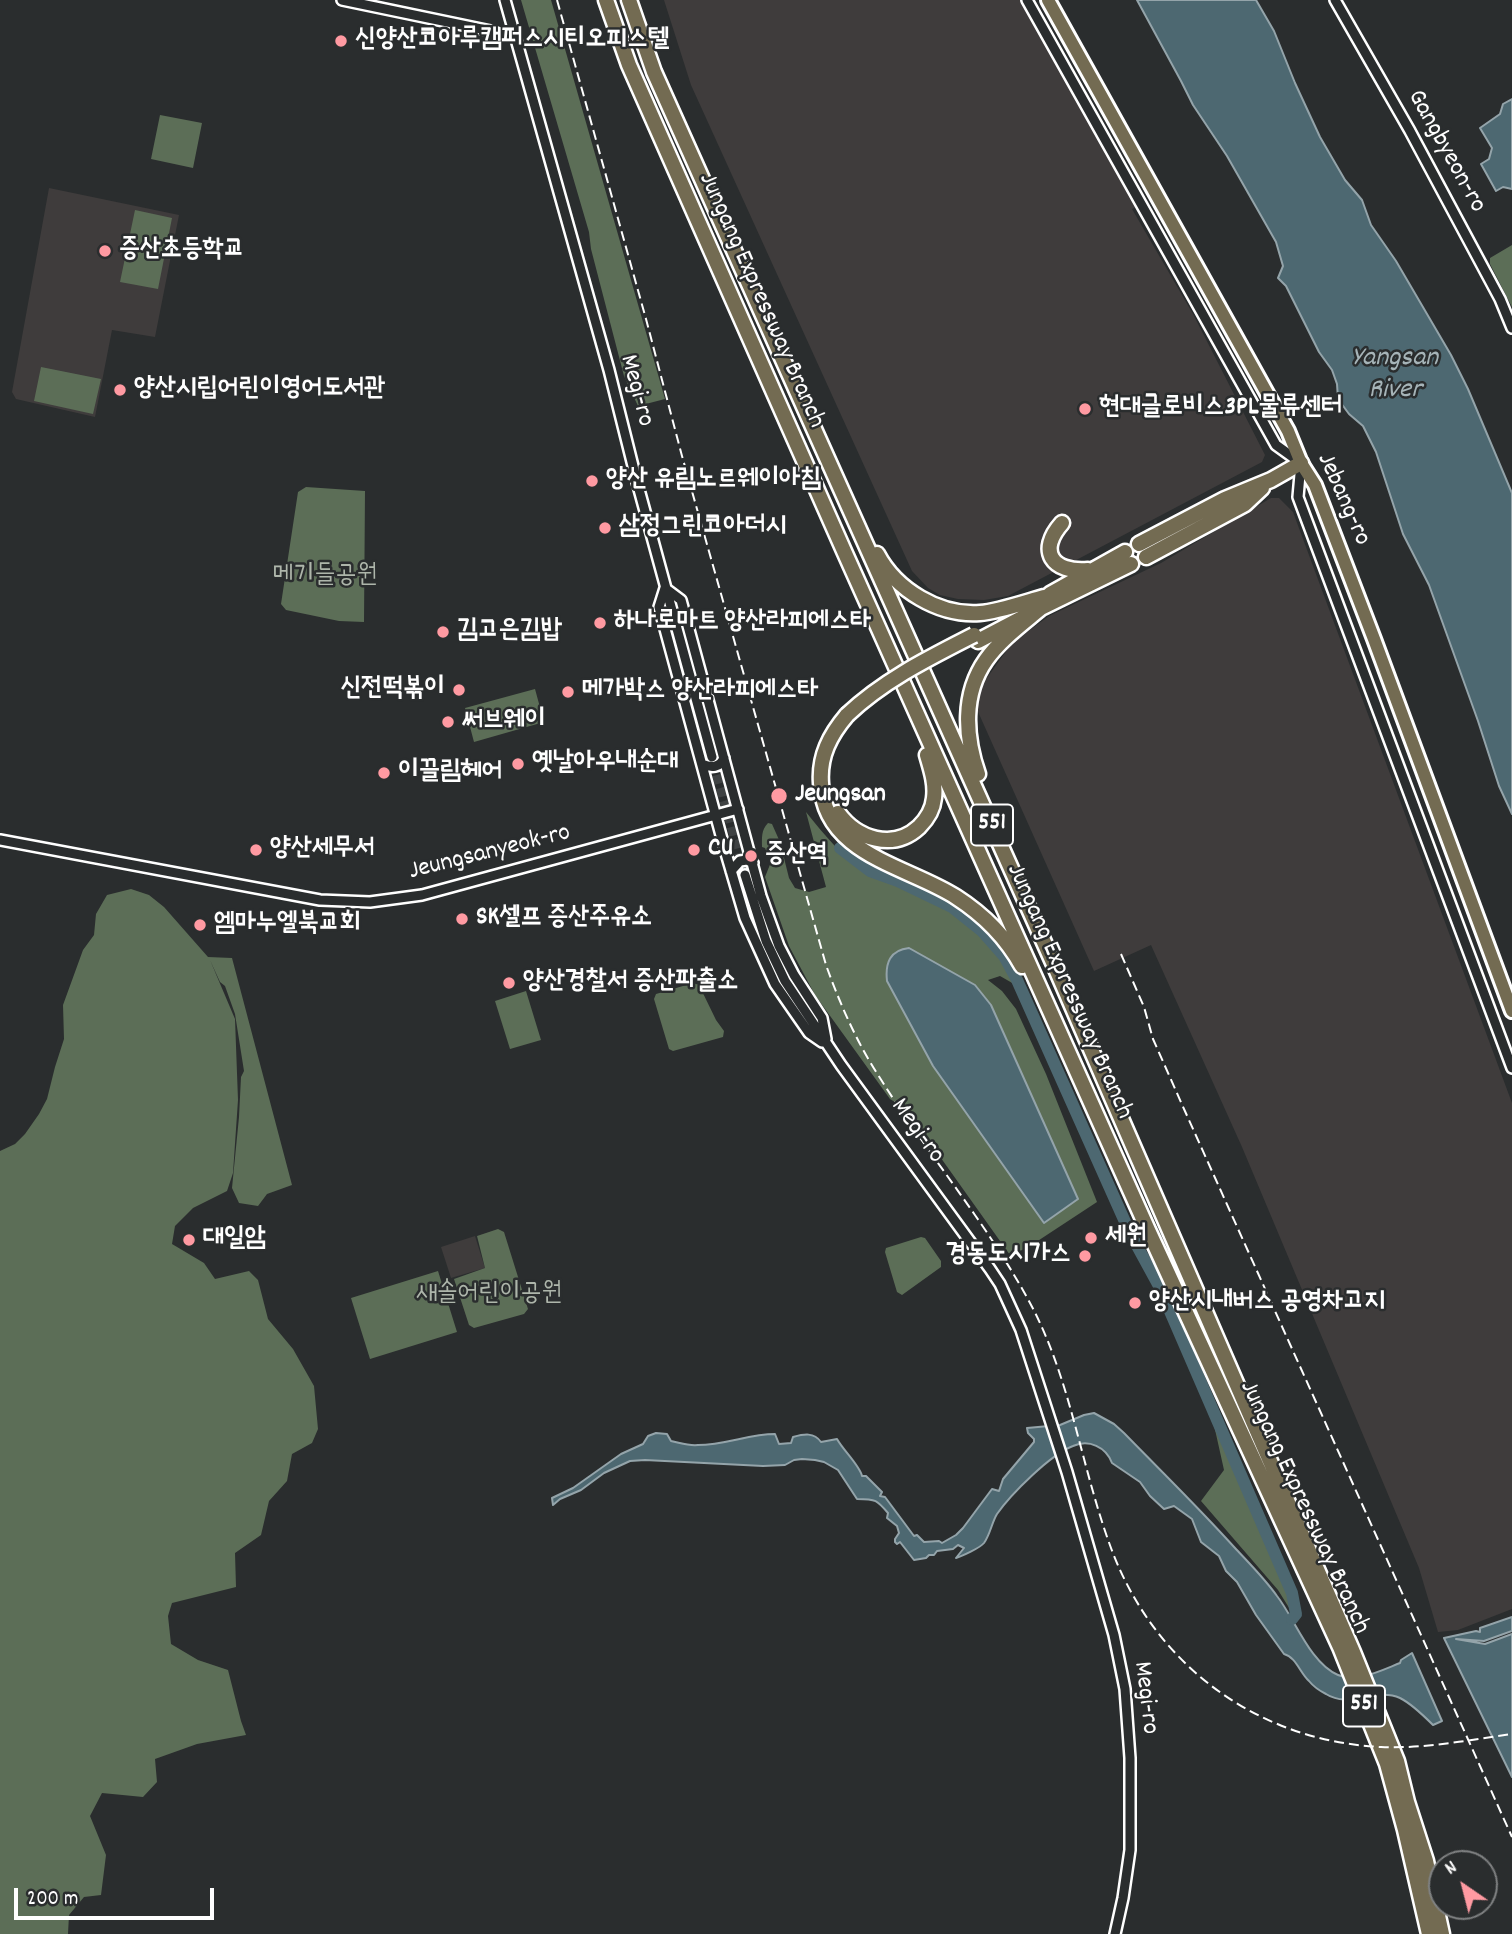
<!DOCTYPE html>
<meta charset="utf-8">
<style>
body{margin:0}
#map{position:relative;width:1512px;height:1934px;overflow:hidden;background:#2a2d2e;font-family:Dekko,sans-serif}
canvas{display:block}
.north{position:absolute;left:1428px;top:1850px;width:70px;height:70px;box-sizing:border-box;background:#2a2d2e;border:2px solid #7f8182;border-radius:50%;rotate:325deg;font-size:19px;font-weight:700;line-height:28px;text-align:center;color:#fff}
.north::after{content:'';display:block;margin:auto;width:24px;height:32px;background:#ff9aa2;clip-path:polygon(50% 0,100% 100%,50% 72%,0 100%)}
.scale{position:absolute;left:14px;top:1888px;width:200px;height:32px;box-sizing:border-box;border:4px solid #fff;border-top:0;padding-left:9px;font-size:21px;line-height:24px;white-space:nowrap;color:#fff;-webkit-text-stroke:5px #2a2d2e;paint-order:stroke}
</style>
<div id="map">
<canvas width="1512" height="1934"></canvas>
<div class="north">N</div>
<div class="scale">200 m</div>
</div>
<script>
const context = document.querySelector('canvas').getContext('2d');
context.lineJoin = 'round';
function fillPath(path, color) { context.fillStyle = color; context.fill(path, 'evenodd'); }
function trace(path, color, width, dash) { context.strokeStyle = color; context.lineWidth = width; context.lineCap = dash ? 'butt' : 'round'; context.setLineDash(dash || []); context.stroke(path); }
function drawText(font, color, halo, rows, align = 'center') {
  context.font = font + ' Dekko,"Poor Story",sans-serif'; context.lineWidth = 5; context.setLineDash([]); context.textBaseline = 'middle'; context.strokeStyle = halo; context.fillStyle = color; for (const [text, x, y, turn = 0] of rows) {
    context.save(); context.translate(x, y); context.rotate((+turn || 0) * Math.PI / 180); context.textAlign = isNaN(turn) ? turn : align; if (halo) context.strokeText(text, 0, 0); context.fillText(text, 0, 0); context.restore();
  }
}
fillPath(new Path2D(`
 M664 0H1035L1146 202 1132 209 1193 314 1265 455 1262 462 1008 596 984 600 958 599 940 595 928 588 912 571 691 85Z
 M49 188 179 215 155 337 112 330 95 417 16 399 12 392Z
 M1271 498H1279L1293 512 1512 1103V1609L1458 1630 1438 1632 1419 1568 1242 1147 1151 945 1094 971 975 705 984 682 1012 643 1049 616 1161 563Z
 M475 1236 485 1268 451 1278 441 1247Z`), '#3f3c3c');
fillPath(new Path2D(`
 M521 0H551L665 399 638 406 624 376 591 249 589 232Z
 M160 115 202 123 193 168 151 159Z
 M135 210 172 218 158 289 120 282Z
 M1512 245V307L1490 264V258Z
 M41 367 101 379 93 414 34 401Z
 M306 487 365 491 364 622 339 621 286 610 281 604 298 492Z
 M535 689 544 722 474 742 465 708Z
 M806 812C825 836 842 856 867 873 877 880 891 882 902 887 938 903 975 923 999 955 1005 963 1009 974 1014 984L1000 976 988 980 1002 991 1016 1009 1046 1074 1097 1202 1027 1248 1010 1255 906 1109 890 1099 815 995 789 946 765 877 771 862 765 848 762 847C762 838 761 830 768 823L772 824 780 842 789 878 795 888 809 892 826 887Z
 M131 889 149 895 164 907 208 957 232 958 292 1185 267 1194 258 1206 239 1203 232 1188 239 1117 241 1077 244 1071 235 1014 225 986 220 982 210 960 235 1019 238 1100 233 1173 227 1191 193 1208 175 1226 172 1244 204 1263 215 1279 249 1271 258 1280 268 1319 293 1349 314 1386 318 1429 312 1443 292 1454 287 1481 269 1501 261 1535 235 1553 236 1587 172 1603 168 1616 171 1644 198 1660 228 1670 241 1721 246 1735 197 1744 155 1759 157 1782 143 1797 102 1793 90 1816 106 1855 101 1895 84 1897 69 1915 68 1934H0V1151L15 1144 25 1134 39 1114 47 1099 55 1067 64 1039 63 1005 83 950 94 935 96 914 107 895Z
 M693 983 699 985 716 1020 724 1031 723 1037 673 1051 669 1049 654 999 656 994Z
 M526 991 541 1040 510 1049 495 1001Z
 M498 1229 504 1232 528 1309 524 1314 474 1328 469 1325 454 1279 485 1268 477 1236Z
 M921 1237 925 1238 941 1261V1267L902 1295 897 1292 885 1252 886 1248Z
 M438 1271 457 1332 370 1359 351 1298Z
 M1214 1425 1290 1595 1292 1605 1291 1611 1278 1590 1201 1501 1224 1470Z`), '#5c6e57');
const water = new Path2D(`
 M1137 0H1256L1274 31 1295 83 1320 137 1345 180 1362 200 1371 225 1396 261 1451 355 1468 389 1512 493V814L1499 786 1478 721 1429 585 1403 534 1376 452 1363 426 1349 414 1338 399 1337 384 1332 370 1319 352 1286 286 1278 278 1283 266 1276 242 1227 156 1193 105 1181 81Z
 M1512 99V189L1503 187 1496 191 1481 164 1489 159 1492 148 1480 128 1500 114 1503 104Z
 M909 948 975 985 991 1005 1078 1199 1044 1223 933 1066 887 981C885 963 890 950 909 948Z
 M1094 1413 1114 1424 1124 1433C1161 1471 1199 1508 1235 1548 1249 1563 1265 1579 1277 1596 1295 1619 1310 1663 1338 1675 1357 1683 1382 1670 1400 1663L1401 1660 1412 1653 1442 1721 1433 1725C1423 1715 1412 1704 1400 1698 1375 1687 1349 1709 1326 1694 1320 1691 1313 1686 1309 1681 1300 1673 1296 1657 1284 1654L1256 1615 1237 1582 1226 1571 1219 1556 1201 1542 1192 1519 1174 1506 1164 1509 1150 1496 1140 1482 1112 1463C1106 1447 1089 1439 1073 1446 1051 1454 1011 1494 997 1514 992 1522 990 1535 984 1543 980 1548 962 1556 956 1558L964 1548 958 1545 953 1549 937 1551 934 1555H929L926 1558 914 1560 900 1542 897 1544 895 1542V1539L899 1533 897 1526 887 1518 888 1513C877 1500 876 1499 857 1499L838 1470 824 1462 815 1460 802 1459 794 1460 785 1465 763 1466 645 1460 630 1461 604 1473 581 1490 560 1499 553 1505 552 1498 573 1488 621 1454 643 1444 648 1436 656 1433 667 1434 671 1441C681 1443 688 1446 698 1445 725 1445 749 1434 775 1434L779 1444 791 1443 793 1437C804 1434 814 1432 821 1442L837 1439C843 1450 860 1466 862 1476H866L882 1492 880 1496 885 1497 914 1536 917 1535 924 1542 939 1541 942 1543 956 1535 963 1528 992 1489 999 1491 1003 1479 1034 1442V1439L1028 1433 1027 1428 1060 1425 1084 1415Z
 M1512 1617V1631L1484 1641 1456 1639 1485 1644 1512 1634V1777L1444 1638 1476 1631 1480 1632V1628Z`);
fillPath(water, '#4d6871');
trace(water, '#94a4aa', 2);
trace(new Path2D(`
 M840 848 870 871 898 881 952 907 982 931 1004 956 1017 980 1130 1233 1160 1288 1292 1593 1296 1614 1292 1619`), '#4d6871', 12);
trace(new Path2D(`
 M713 762 745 875`), '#3f4243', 9, [9, 4.5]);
const minor = new Path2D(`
 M342 0 515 36
 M505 0 609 370 637 482 712 757
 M1027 0 1276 445 1301 463 1298 497 1512 1068
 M1335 0 1410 131 1500 299 1512 328
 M665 588 659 607 725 850 745 918 775 984 809 1033 822 1042
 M665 588 681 600 761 896 779 946 794 975 822 1018 826 1039
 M702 764C711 768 720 768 724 758
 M0 840 320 900 370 902 422 895 738 809
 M731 871 740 861 747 860 753 863
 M745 875 766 941 785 981 841 1065 990 1269 1000 1284 1021 1330 1067 1472 1114 1635 1125 1689 1130 1758V1850L1123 1898 1115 1934`);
const major = new Path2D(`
 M1048 0 1288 431 1301 463 1315 485 1374 639 1512 1011`);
const highway = new Path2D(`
 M606 0 629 65 844 551 1148 1230 1340 1647 1387 1764 1405 1830 1429 1934
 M629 0 654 72 1056 969 1353 1652 1397 1761 1407 1802 1426 1861 1442 1934
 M1062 523C1037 551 1052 573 1088 570
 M1139 544 1225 499 1271 480 1301 463
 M877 554C896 590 939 616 980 613 997 612 1026 602 1044 597
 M1146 557 1245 504 1262 488
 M1050 594 1125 552
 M978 641 1041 608 1131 564
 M847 715C830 735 819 756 821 783 824 855 908 866 956 897 984 915 1006 937 1022 966
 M978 774C965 737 962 694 986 660 1000 640 1022 624 1041 608
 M838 813C857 839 893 851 919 827 927 819 933 809 934 798 936 783 931 769 927 755`);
trace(minor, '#fff', 14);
trace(major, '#fff', 18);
trace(highway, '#fff', 19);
trace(minor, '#2a2d2e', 9);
trace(major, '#736b52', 12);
trace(highway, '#736b52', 14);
trace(new Path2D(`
 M557 0 646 319 682 456 826 965C840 1004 857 1043 880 1078 928 1155 987 1223 1030 1303 1071 1379 1081 1467 1111 1548 1154 1664 1256 1741 1381 1747 1424 1749 1469 1740 1512 1734
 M1121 954 1144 1007 1153 1039 1184 1109 1512 1837`), '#fff', 2, [10, 5]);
const highwayBridge = new Path2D(`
 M847 715C884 680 929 658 974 635`);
trace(highwayBridge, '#fff', 19, []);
trace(highwayBridge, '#736b52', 14);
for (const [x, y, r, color] of [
 [341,41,7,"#ff9aa2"],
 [105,251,7,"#ff9aa2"],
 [120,390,7,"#ff9aa2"],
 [1085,409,7,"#ff9aa2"],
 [592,481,7,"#ff9aa2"],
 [605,528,7,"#ff9aa2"],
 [600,623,7,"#ff9aa2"],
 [443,632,7,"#ff9aa2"],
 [459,690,7,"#ff9aa2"],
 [568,692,7,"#ff9aa2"],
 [448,722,7,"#ff9aa2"],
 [518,764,7,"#ff9aa2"],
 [384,773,7,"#ff9aa2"],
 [779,796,9,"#ff9aa2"],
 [256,850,7,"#ff9aa2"],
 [694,850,7,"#ff9aa2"],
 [751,856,7,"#ff9aa2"],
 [462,919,7,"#ff9aa2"],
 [200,925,7,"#ff9aa2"],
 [509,983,7,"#ff9aa2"],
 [1091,1238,7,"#ff9aa2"],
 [189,1240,7,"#ff9aa2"],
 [1085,1256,7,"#ff9aa2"],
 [1135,1303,7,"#ff9aa2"]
]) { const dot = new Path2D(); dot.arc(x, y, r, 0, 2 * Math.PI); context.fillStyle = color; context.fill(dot); trace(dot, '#2a2d2e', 2.5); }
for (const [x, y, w] of [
 [992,825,42],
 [1364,1706,42]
]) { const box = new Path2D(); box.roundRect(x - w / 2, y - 20.5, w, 41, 5); context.fillStyle = '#2a2d2e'; context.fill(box); trace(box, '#fff', 2); }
drawText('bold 24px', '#fff', null, [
 ["551",992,825],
 ["551",1364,1706]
]);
drawText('bold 26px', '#fff', '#2a2d2e', [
 ["신양산코아루캠퍼스시티오피스텔",355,41],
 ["증산초등학교",119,251],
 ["양산시립어린이영어도서관",134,390],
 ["현대글로비스3PL물류센터",1099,409],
 ["양산 유림노르웨이아침",606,481],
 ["삼정그린코아더시",619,528],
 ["하나로마트 양산라피에스타",614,623],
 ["김고은김밥",457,632],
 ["신전떡볶이",445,690,"right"],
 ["메가박스 양산라피에스타",582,692],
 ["써브웨이",462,722],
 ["옛날아우내순대",532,764],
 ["이끌림헤어",398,773],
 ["Jeungsan",795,796],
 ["양산세무서",270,850],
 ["CU",708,850],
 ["증산역",765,856],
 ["SK셀프 증산주유소",476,919],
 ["엠마누엘북교회",214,925],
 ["양산경찰서 증산파출소",523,983],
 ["세원",1105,1238],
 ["대일암",203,1240],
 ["경동도시가스",1071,1256,"right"],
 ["양산시내버스 공영차고지",1149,1303]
], 'left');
drawText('26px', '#fff', '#2a2d2e', [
 ["Gangbyeon-ro",1445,152,61],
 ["Jungang Expressway Branch",760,301,66],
 ["Megi-ro",635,391,75],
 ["Jebang-ro",1342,500,66],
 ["Jeungsanyeok-ro",490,854,-14],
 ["Jungang Expressway Branch",1068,992,66],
 ["Megi-ro",916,1132,54],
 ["Jungang Expressway Branch",1303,1508,65],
 ["Megi-ro",1144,1698,83]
]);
drawText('26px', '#aeb6ab', '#2a2d2e', [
 ["메기들공원",325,577],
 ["새솔어린이공원",489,1295]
]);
drawText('italic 28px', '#a6b4b8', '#2a2d2e', [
 ["Yangsan",1395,360],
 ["River",1395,392]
]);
</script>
